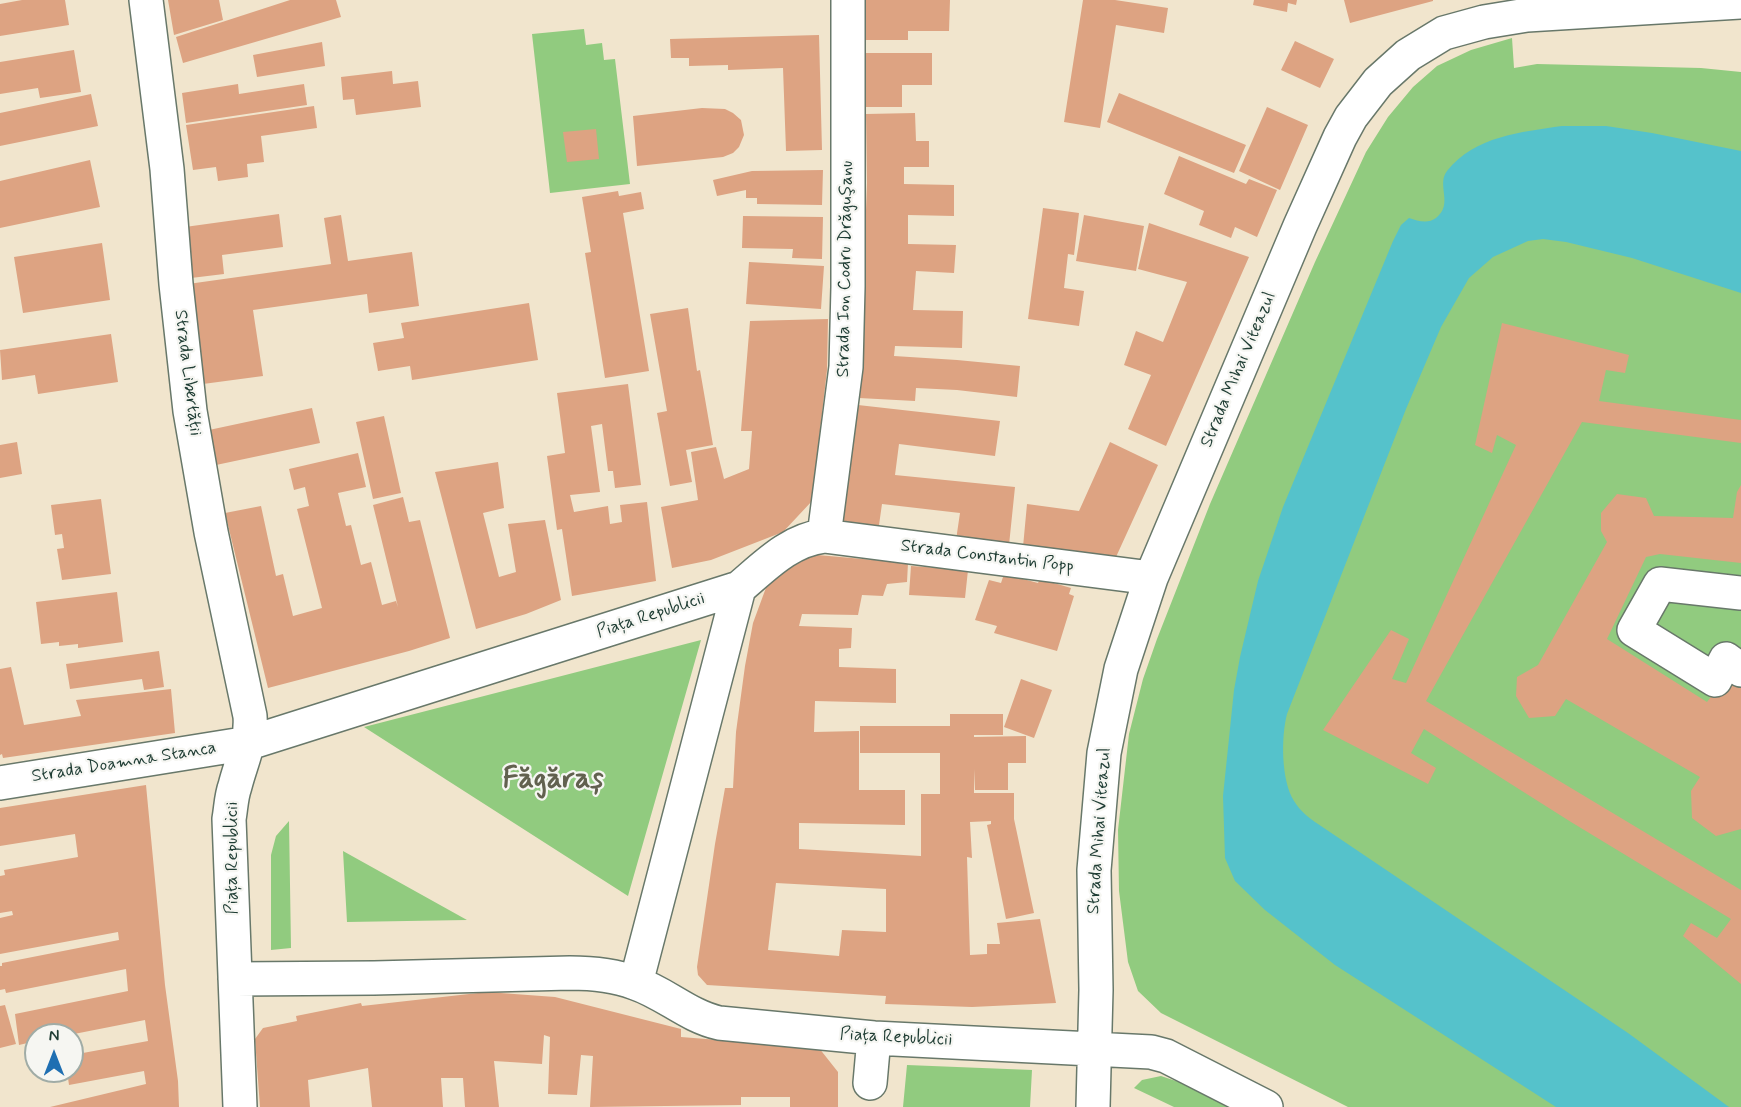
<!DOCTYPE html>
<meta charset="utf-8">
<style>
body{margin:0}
#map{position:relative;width:1741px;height:1107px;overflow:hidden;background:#f1e5cd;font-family:Mynerve,sans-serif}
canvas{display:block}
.north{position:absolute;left:24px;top:1023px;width:60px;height:60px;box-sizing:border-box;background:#f6f6f2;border:2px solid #a0aca6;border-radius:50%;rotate:0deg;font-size:16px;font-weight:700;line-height:24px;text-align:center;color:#1f3d34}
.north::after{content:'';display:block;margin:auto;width:21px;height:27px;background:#1f6fb2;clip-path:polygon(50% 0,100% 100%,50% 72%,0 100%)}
</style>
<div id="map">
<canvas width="1741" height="1107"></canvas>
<div class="north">N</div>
</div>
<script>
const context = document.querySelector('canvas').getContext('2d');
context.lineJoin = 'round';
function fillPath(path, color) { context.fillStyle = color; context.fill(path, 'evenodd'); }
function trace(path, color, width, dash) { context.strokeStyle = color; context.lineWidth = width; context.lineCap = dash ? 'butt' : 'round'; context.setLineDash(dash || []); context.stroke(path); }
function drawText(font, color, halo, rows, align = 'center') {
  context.font = font + ' Mynerve,sans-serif'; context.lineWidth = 4.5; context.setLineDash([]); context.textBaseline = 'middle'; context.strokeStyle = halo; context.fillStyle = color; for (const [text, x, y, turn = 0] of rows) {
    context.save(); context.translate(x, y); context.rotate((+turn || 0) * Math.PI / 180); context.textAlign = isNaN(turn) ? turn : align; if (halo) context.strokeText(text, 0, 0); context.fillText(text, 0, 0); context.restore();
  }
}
fillPath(new Path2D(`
 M584 29 586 45 602 43 604 60 615 59 630 184 550 193 532 34Z
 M1512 38 1514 68 1537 64 1701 68 1741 72V1107H1348L1161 1013 1138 991 1128 962 1119 891 1118 830 1129 734 1143 679 1157 639 1210 504 1315 262 1366 152 1388 117 1413 87 1437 66 1471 50Z
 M701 640 628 896 364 727Z
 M289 821 291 948 271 950V855L276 836Z
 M343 851 467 920 347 922Z
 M907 1065 1032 1070 1030 1107H903Z
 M1161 1076 1182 1083 1227 1107H1174L1134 1088 1142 1080Z`), '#91cb7f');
fillPath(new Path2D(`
 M1562 126H1606L1652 133 1741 151V293L1632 258 1566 242 1543 239 1528 241 1493 257 1469 278 1441 327 1406 409 1287 714C1281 737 1281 780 1294 801 1300 811 1309 818 1318 824L1628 1033 1729 1107H1556L1335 965 1265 910 1235 881 1225 858 1223 796 1234 690 1240 657 1258 581 1283 507 1393 241 1401 225 1409 218C1418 221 1428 224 1436 218 1454 204 1436 185 1447 171 1475 136 1521 132 1562 126Z`), '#55c2cb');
fillPath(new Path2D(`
 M22 0H65L69 25 0 36V4Z
 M168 0H219L223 20 174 35Z
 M290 0H336L341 17 183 63 176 37Z
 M866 0H950L949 31H908V40H866Z
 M1083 0H1115L1168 8 1164 33 1116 25 1100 128 1064 122Z
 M1254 0H1297L1296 5 1288 3 1287 12 1253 5Z
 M1344 0H1433V1L1350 23Z
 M819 35 822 150 786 151 783 68 728 70V65L689 66V58H671L670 39Z
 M1295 41 1334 59 1320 88 1281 70Z
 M322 42 325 66 257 77 253 55Z
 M74 50 81 92 40 98 38 88 0 94V62Z
 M866 53H932V85H902V107H866Z
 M392 71 393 84 418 81 421 107 356 115 354 99 343 100 341 77Z
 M238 84 239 94 304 84 307 105 186 123 182 93Z
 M1119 93 1246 145 1234 173 1107 122Z
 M91 94 98 126 0 146V113Z
 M314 106 317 128 261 136 264 162 247 164 248 177 218 181 216 167 193 170 186 125Z
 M1267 107 1308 125 1280 190 1239 171Z
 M702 108 725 109 733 113 741 120 744 135 739 147 733 153 723 157 637 166 633 116Z
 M915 113 916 141H929V167H904V184L954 185V216L908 215V244L956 245 954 273 916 271 913 310 963 311 962 348 895 346 894 356 957 360 1020 366 1017 397 957 390 916 388 915 401 859 398 867 183 866 114Z
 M596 129 599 159 567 162 563 132Z
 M1179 156 1246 184 1249 179 1277 190 1257 237 1235 227 1231 238 1199 225 1204 211 1164 194Z
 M90 160 100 207 0 228V181Z
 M823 170 822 205 757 204V198H746V190L717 196 713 180 752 171Z
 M618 191 619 196 641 192 644 209 623 213 649 371 605 378 585 253 591 252 582 197Z
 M1043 208 1079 213 1074 255 1068 254 1064 288 1084 291 1079 326 1028 319Z
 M279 214 283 247 222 255 224 274 191 278 185 227Z
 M341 215 348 261 412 252 419 306 369 313 367 294 253 310 263 376 203 384 188 284 331 264 324 218Z
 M1084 215 1144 226 1136 271 1076 261Z
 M743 216 823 217 822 259 792 258 793 249 742 248Z
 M1149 223 1249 257 1166 446 1128 429 1151 375 1124 365 1136 331 1163 342 1187 282 1138 269Z
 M102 243 110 300 23 313 14 257Z
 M749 262 824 266 821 309 746 304Z
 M529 303 538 360 412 380 410 366 378 371 373 343 404 338 401 323Z
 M688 308 697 371 700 370 713 445 686 450 692 482 670 486 657 413 667 411 650 314Z
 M828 319 827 370 812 501 783 532 711 560 672 568 661 507 698 500 691 452 716 447 724 479 749 469 752 431H741L750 321Z
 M1502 323 1629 355 1625 373 1606 370 1599 401 1741 420V443L1582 422 1426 701 1741 890V984L1683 936 1691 923 1717 938 1731 919 1571 822 1424 729 1411 753 1436 768 1428 784 1323 730 1391 630 1409 639 1392 679 1406 683 1516 445 1497 435 1492 453 1475 445Z
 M111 334 118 382 38 394 35 375 2 380 0 350Z
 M628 384 641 485 615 488 613 471H608L602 424 591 426 600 492 570 495 574 512 608 506 610 524 622 522 620 505 647 502 656 581 572 596 562 529 557 530 547 456 565 453 557 393Z
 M858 405 1000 421 995 456 899 444 895 475 1015 487 1009 545 956 540 960 513 882 504 878 532 841 527Z
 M312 408 320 443 216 465 209 430Z
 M384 416 401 493 373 499 356 422Z
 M17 442 22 474 0 478V445Z
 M1110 442 1158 465 1116 557 1023 547 1027 504 1079 511Z
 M358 453 366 487 338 493 346 526 351 525 361 565 371 562 382 605 396 601 398 607 373 505 403 497 409 522 420 520 450 638 409 651 268 688 225 513 261 506 276 576 283 574 293 616 322 608 297 509 309 506 305 487 294 490 289 469Z
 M498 462 504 508 483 513 499 577 516 572 508 524 545 520 561 600 526 614 476 629 435 472Z
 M1741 485V563L1660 554 1646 557 1607 639 1707 702 1729 673 1741 679V829L1716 836 1692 818 1691 791 1700 777 1566 699 1555 716 1529 718 1516 696 1517 677 1538 665 1607 542 1601 531V513L1617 494 1646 498 1654 516 1733 518 1737 492Z
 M101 499 111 574 62 580 57 549 64 548 62 534 55 535 51 505Z
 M795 553 908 563 907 582 887 584 883 596 862 595 858 615 802 614 799 626 852 628 851 648 839 649V667L896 669V703L815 701 814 732 859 731V790H905V825L799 823V849L921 856V794H940V753H860V726H950V714H1003V735H974V737L1026 736V763H1008V790H975L974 769V793H1014V819L1034 913 1006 919 987 825 991 824V821L970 822 972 858 967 857 970 955 987 954V944H1000L997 923 1040 919 1056 1003 972 1007 885 1004 886 996 707 985 698 975 697 967 715 844 725 788H733L736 732 745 666 753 623 767 585ZM776 883 886 889V932L842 930 839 956 768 950Z
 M911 566 968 570 965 598 909 595Z
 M1004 574 1038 583 1040 579 1071 588 1069 594 1074 596 1057 651 994 633 997 626 975 620 989 580 1001 583Z
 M117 592 123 642 78 648V644L59 646V642L41 644 36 602Z
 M159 651 164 687 144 690 142 679 70 689 66 664Z
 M11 667 24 725 81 716 76 700 171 689 175 733 3 758 2 754 0 755V669Z
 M1021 679 1052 690 1034 738 1004 727Z
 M146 785 165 985 178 1081 179 1107H50L146 1084 144 1071 69 1085 67 1071H72V1055L148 1041 145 1020 69 1035H36V1041L19 1045 15 1014 128 991 126 969 6 993 5 989 0 990V966H2V963L119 940 118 932 0 954V918L13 915 12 911 0 913V876L5 875 4 870 78 857 75 834 0 846V808Z
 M487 992 555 997 681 1029V1037L819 1048 838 1072V1107H790V1097H741V1105L590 1107 593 1056 581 1055 577 1095 548 1094 550 1037 544 1035 542 1064 494 1061 499 1107H465L463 1078H441L443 1107H372L368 1068 308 1080 310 1107H260L255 1039 263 1028 297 1021 296 1016 361 1003 362 1006Z
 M5 1005 16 1044 0 1048V1006Z`), '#dda382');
const minor = new Path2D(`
 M146 0 167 169 176 284 190 411 211 532 250 716C252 741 241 762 235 786 231 797 231 808 229 819L240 1107
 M824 536 846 367 848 287V0
 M1741 593 1660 584 1634 630 1715 680 1726 659 1741 670
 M0 783 249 743 739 588C764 567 789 540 824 536L1151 578
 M235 979 374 978 570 973C592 973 614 975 635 983 665 993 688 1016 719 1023L874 1038 1151 1052 1166 1056 1266 1107
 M636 983 739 588
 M870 1083 874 1038
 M1093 1107 1096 990 1094 870 1104 753 1121 669 1151 578 1300 226 1340 137 1351 117 1378 82 1408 55 1444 33 1484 22 1527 15 1741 2`);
trace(minor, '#68786a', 36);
trace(minor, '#fff', 33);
drawText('18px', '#1f3d34', '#f6f6f2', [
 ["Strada Ion Codru Drăguşanu",846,269,-89],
 ["Strada Mihai Viteazul",1239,370,-67],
 ["Strada Libertății",187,373,83],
 ["Strada Constantin Popp",987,557,7],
 ["Piața Republicii",651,616,-18],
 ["Strada Doamna Stanca",124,763,-9],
 ["Strada Mihai Viteazul",1100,831,-86],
 ["Piața Republicii",233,858,-90],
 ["Piața Republicii",896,1038,3]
]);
drawText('bold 30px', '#62614f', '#f6f6f2', [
 ["Făgăraș",553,781]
]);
</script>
